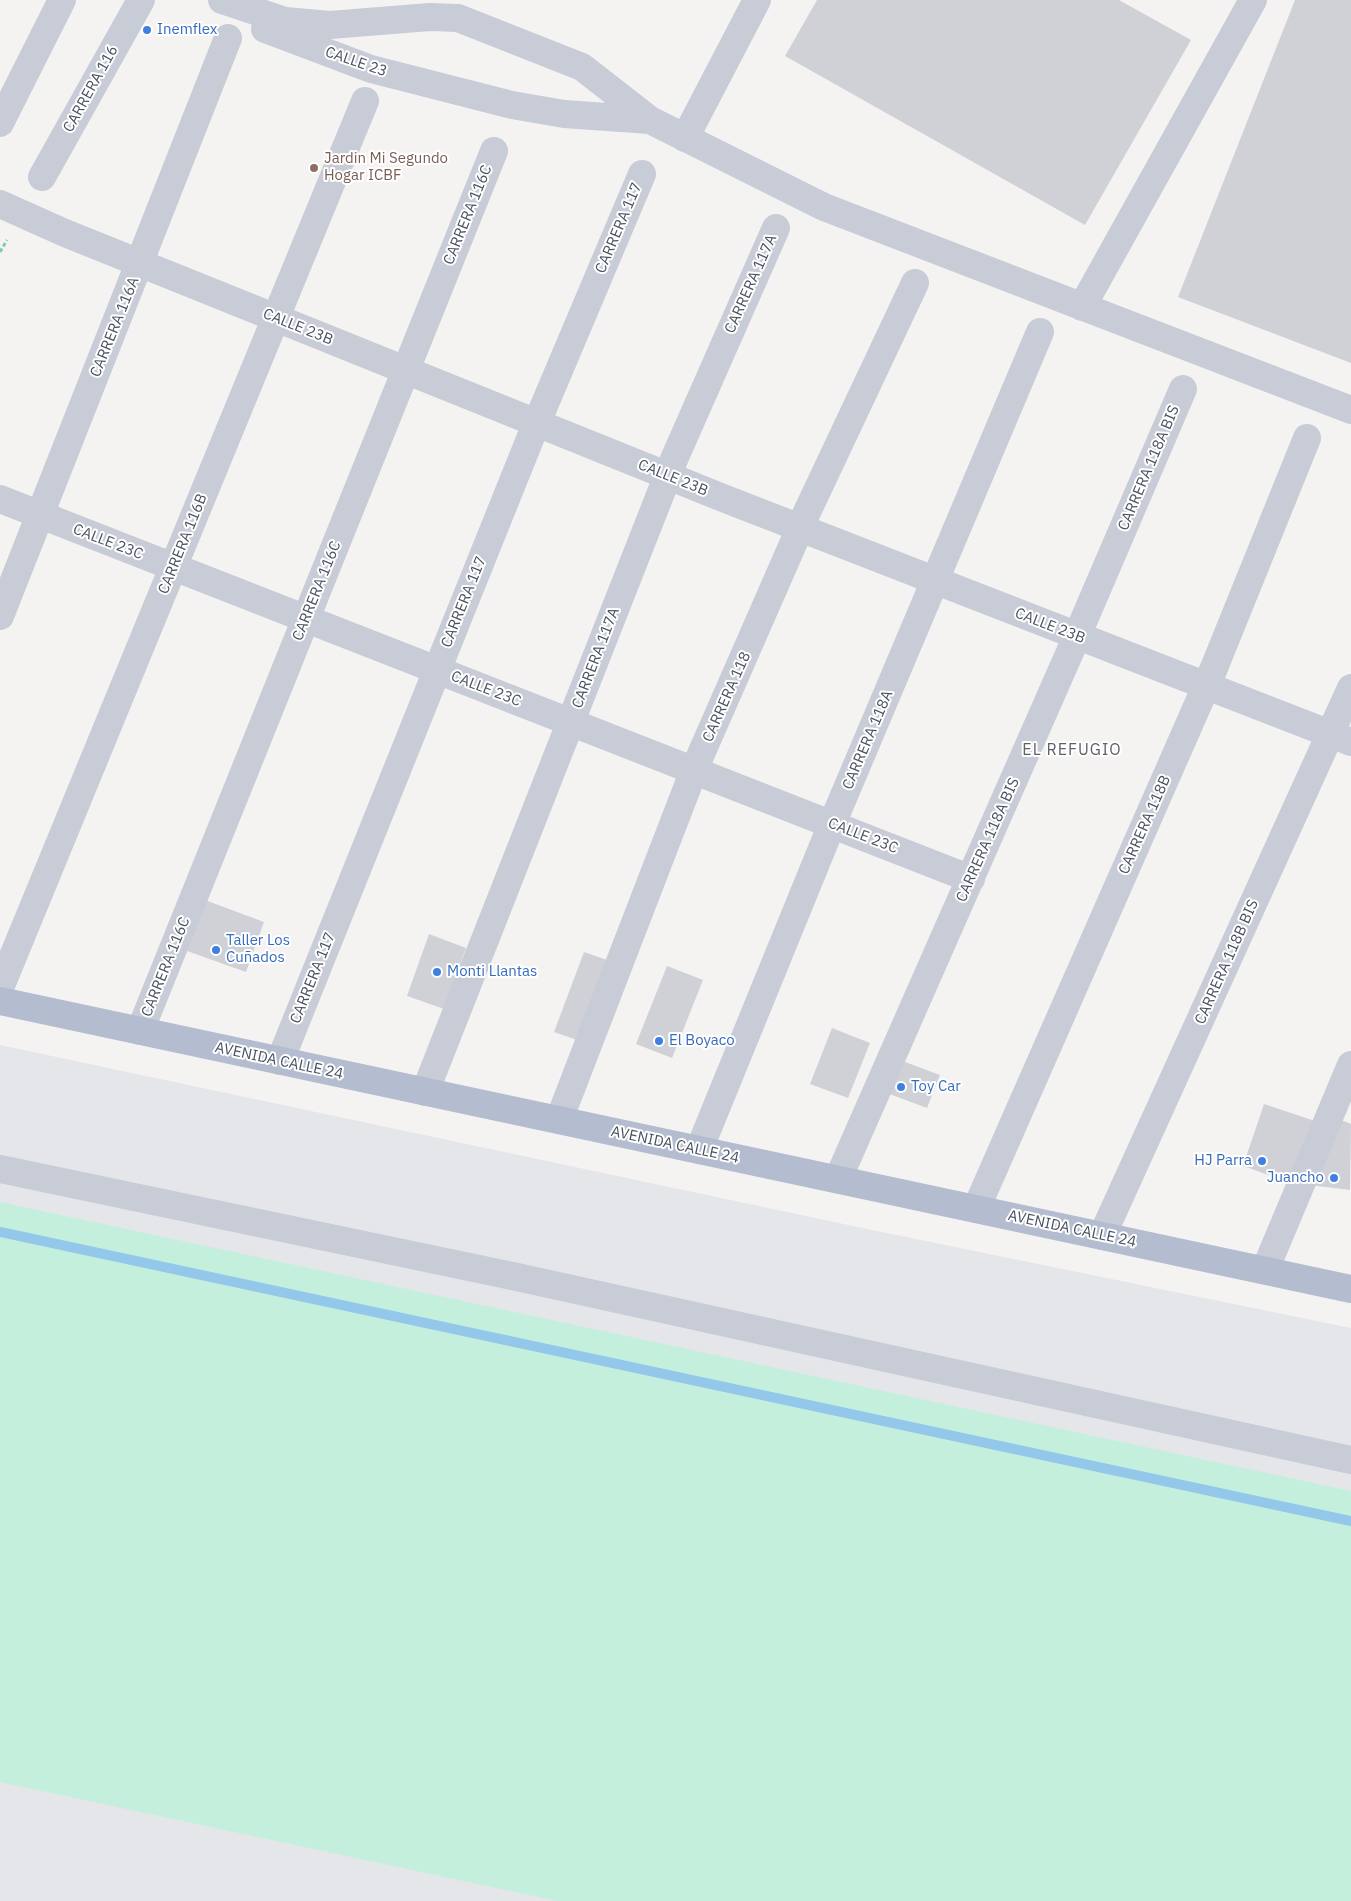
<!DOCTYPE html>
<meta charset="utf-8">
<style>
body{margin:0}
canvas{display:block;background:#f4f3f2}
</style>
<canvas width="1351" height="1901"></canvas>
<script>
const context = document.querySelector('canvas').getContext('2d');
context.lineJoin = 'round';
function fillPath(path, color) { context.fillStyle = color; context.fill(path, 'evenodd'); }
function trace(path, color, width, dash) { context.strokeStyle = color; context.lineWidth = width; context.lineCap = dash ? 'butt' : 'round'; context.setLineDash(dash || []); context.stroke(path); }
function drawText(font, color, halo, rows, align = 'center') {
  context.font = font + ' "IBM Plex Sans",sans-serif'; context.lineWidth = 4; context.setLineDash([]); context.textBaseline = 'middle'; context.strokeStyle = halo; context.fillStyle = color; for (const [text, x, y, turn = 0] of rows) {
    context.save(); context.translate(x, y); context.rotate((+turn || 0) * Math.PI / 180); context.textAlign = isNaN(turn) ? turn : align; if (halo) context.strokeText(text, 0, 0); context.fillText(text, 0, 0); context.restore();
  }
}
fillPath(new Path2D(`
 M0 1045 872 1230 1351 1328V1901H0Z`), '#e5e6e9');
fillPath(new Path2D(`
 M0 1202 1351 1491V1901H557L0 1782Z`), '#c4efdc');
trace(new Path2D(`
 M0 1232 1351 1521`), '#93c8ea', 10);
fillPath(new Path2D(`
 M817 0H1119L1191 40 1085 225 785 56Z
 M1295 0H1351V363L1178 297Z
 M205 900 264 922 246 972 187 951Z
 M429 934 466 948 444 1009 407 996Z
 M584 952 610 961 580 1041 554 1032Z
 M667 966 703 980 672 1058 636 1044Z
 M832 1028 870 1043 848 1098 810 1084Z
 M897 1059 940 1075 927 1108 884 1092Z
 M1264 1104 1315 1121 1294 1184 1243 1166Z
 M1336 1118 1351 1124 1350 1190 1309 1185Z`), '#cfd1d6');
trace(new Path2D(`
 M0 252 7 240`), '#7ccdb3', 3, [4, 2.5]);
trace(new Path2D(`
 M222 0 285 21 330 25 430 17 458 18 582 67 650 120 824 207 1351 410
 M265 29 371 69 512 105 564 114 650 120
 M0 123 62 0
 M685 138 757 0
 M42 177 141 0
 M0 204 65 233 723 498 1351 742
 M1082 307 1253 0
 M0 499 971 879
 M0 616 228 38
 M0 988 365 101
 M140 1031 494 151
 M280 1061 530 439 642 174
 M425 1092 675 457 776 228
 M559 1120 694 770 807 512 915 283
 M699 1150 832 824 1040 332
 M0 1169 517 1277 1351 1460
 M838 1179 1077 636 1183 389
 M976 1209 1214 668 1307 438
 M1102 1236 1351 688
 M1265 1270 1351 1065`), '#c7ccd6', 28);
trace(new Path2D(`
 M0 1001 1351 1289`), '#b3bdcf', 28);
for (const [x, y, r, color] of [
 [147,30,5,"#3f7fe0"],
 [314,168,5,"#8d6e63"],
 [216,950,5,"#3f7fe0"],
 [437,972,5,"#3f7fe0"],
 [659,1041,5,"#3f7fe0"],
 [901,1087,5,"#3f7fe0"],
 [1262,1161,5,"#3f7fe0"],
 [1334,1178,5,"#3f7fe0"]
]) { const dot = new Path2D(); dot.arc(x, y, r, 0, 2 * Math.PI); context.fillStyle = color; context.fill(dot); trace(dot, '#fff', 2); }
drawText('15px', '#366cbe', '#fff', [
 ["Inemflex",157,30],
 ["Taller Los",226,941],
 ["Cuñados",226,958],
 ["Monti Llantas",447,972],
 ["El Boyaco",669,1041],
 ["Toy Car",911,1087],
 ["HJ Parra",1252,1161,"right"],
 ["Juancho",1324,1178,"right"]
], 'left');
drawText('15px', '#4a5260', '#fff', [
 ["CALLE 23",356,62,19],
 ["CARRERA 116",91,89,-61],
 ["CARRERA 116C",468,215,-68],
 ["CARRERA 117",619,228,-67],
 ["CARRERA 117A",751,284,-66],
 ["CARRERA 116A",115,327,-68],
 ["CALLE 23B",298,327,22],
 ["CARRERA 118A BIS",1149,468,-67],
 ["CALLE 23B",673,478,22],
 ["CALLE 23C",108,542,21],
 ["CARRERA 116B",183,544,-68],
 ["CARRERA 116C",317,591,-68],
 ["CARRERA 117",464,602,-68],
 ["CALLE 23B",1050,626,21],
 ["CARRERA 117A",596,658,-69],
 ["CALLE 23C",486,689,21],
 ["CARRERA 118",727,697,-66],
 ["CARRERA 118A",868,740,-67],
 ["CARRERA 118B",1145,825,-66],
 ["CALLE 23C",863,836,21],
 ["CARRERA 118A BIS",988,840,-66],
 ["CARRERA 118B BIS",1227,962,-66],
 ["CARRERA 116C",166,967,-68],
 ["CARRERA 117",313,978,-68],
 ["AVENIDA CALLE 24",279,1061,12],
 ["AVENIDA CALLE 24",675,1145,12],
 ["AVENIDA CALLE 24",1072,1229,12]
]);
drawText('15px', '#785e54', '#fff', [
 ["Jardin Mi Segundo",324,159],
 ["Hogar ICBF",324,176]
], 'left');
context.letterSpacing = '1px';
drawText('16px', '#5f6167', '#fff', [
 ["EL REFUGIO",1072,750]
]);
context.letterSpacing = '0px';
</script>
